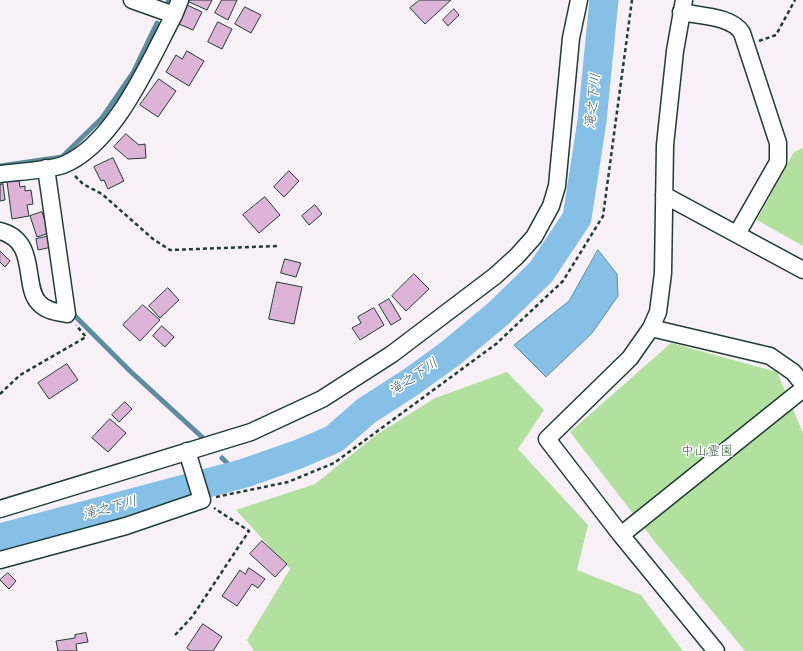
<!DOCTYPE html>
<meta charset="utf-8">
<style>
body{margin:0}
canvas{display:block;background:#f8f0f7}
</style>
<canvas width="803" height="651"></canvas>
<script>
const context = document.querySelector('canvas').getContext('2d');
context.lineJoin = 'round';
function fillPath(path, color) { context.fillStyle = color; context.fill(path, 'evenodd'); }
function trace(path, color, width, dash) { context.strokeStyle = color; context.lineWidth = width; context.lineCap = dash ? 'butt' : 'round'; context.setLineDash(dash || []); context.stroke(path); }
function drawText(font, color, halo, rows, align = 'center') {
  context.font = font + ' "Architects Daughter","Klee One",sans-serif'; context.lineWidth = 3; context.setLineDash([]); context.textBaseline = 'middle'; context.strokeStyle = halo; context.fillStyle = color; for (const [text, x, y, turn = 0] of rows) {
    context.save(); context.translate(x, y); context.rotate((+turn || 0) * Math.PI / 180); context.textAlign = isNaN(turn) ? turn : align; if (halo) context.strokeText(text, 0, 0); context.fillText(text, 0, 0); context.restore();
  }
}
fillPath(new Path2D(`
 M803 148V246L757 220 794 152Z
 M671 343 777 372 803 433V651H745L655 542 570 432Z
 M507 372 544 410 518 449 588 525 577 570 641 595 683 651H254L247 640 290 569 236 510 315 484 376 435 435 398Z`), '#b1e09f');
const water = new Path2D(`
 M598 250 617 274 618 296 592 333 546 377 514 345 569 301Z`);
fillPath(water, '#87c0e6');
trace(water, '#5d8c9f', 1);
trace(new Path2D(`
 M167 5 169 0
 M0 166 62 157 102 118 133 73 157 23
 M74 315 130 371 202 437
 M222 458 239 475`), '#5d8c9f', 5);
trace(new Path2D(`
 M0 538 245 473 299 454 334 439 366 411 411 382 451 353 499 313 541 272 577 218 592 121 604 0`), '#87c0e6', 29);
const building = new Path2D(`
 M190 0H212L207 10 189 2Z
 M222 0H237L228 20 215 13Z
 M420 0H451L425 24 410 8Z
 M187 5 202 12 193 30 179 24Z
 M245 7 261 15 251 33 235 24Z
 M454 9 459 15 448 26 443 20Z
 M218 22 232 29 222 49 208 42Z
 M187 51 204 61 189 86 166 72 176 55 182 59Z
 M159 79 176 91 158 117 140 105Z
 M126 134 139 145 145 144 146 158 128 159 114 147Z
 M113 158 124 181 108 189 104 180 101 181 94 167Z
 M289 171 299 181 284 197 274 187Z
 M19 181 20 187 25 186V191L31 190 33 204 27 205 29 216 12 219 7 182Z
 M3 184 5 200 0 201V185Z
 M265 197 280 215 259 233 243 215Z
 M315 205 322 214 309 225 302 216Z
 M42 212 49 233 37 237 30 216Z
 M50 236 52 247 38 250 36 239Z
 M0 251 10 261 5 267 0 262Z
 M285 259 301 263 296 277 281 273Z
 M414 274 429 289 406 311 392 296Z
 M277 282 302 287 294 324 269 319Z
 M168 288 179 300 160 318 149 306Z
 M389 299 401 319 391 325 379 305Z
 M143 305 160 320 140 341 123 325Z
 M374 308 384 325 360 340 352 328 361 323 358 317Z
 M162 326 174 337 165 347 153 336Z
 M67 364 78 380 49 399 38 383Z
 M125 402 132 409 119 422 112 415Z
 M110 419 126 433 108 452 92 438Z
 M262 541 287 564 275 577 250 554Z
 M249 568 265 579 258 588 252 584 237 606 222 596 240 570 245 574Z
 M8 573 16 581 9 589 0 580Z
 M203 624 222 637 213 651H191L187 648Z
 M86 633 88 642 76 644 77 651H58L56 641 75 638V635Z`);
fillPath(building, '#deb3d8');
trace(building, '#1f3d34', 1);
const minor = new Path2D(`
 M132 0 174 15
 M684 0 675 51 665 145 663 273 658 312 651 328 630 358 547 439 621 535 716 651
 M681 12C700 16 732 16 742 33L778 143V162L737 234
 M0 174C16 172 50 170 63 165 115 144 149 62 174 15L180 0
 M664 195 803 270
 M0 231C39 241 22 286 39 303 46 311 57 312 67 314L46 168
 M651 328 770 356 793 372 803 384
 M0 509 251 432 322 399 392 354 495 276 517 256 534 237 551 206 557 186 571 38 579 0
 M621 535 803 389
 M0 560 126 526 202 500 187 451`);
trace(minor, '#1f3d34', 19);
trace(new Path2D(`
 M759 41 776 35 795 0
 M75 176 83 184 102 194 153 239 170 250 277 246
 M0 394 20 375 86 337 76 325
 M216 497 288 482 334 463 496 344 563 281 603 216 632 0
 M175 635 192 617 249 531 214 508`), '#1f3d34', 2.5, [4, 3]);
trace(minor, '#fff', 16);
drawText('13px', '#3c5e49', '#fff', [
 ["中山霊園",707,452]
]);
drawText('italic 14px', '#395e60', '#fff', [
 ["滝之下川",594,101,-84],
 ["滝之下川",414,378,-34],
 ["滝之下川",110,509,-15]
]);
</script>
